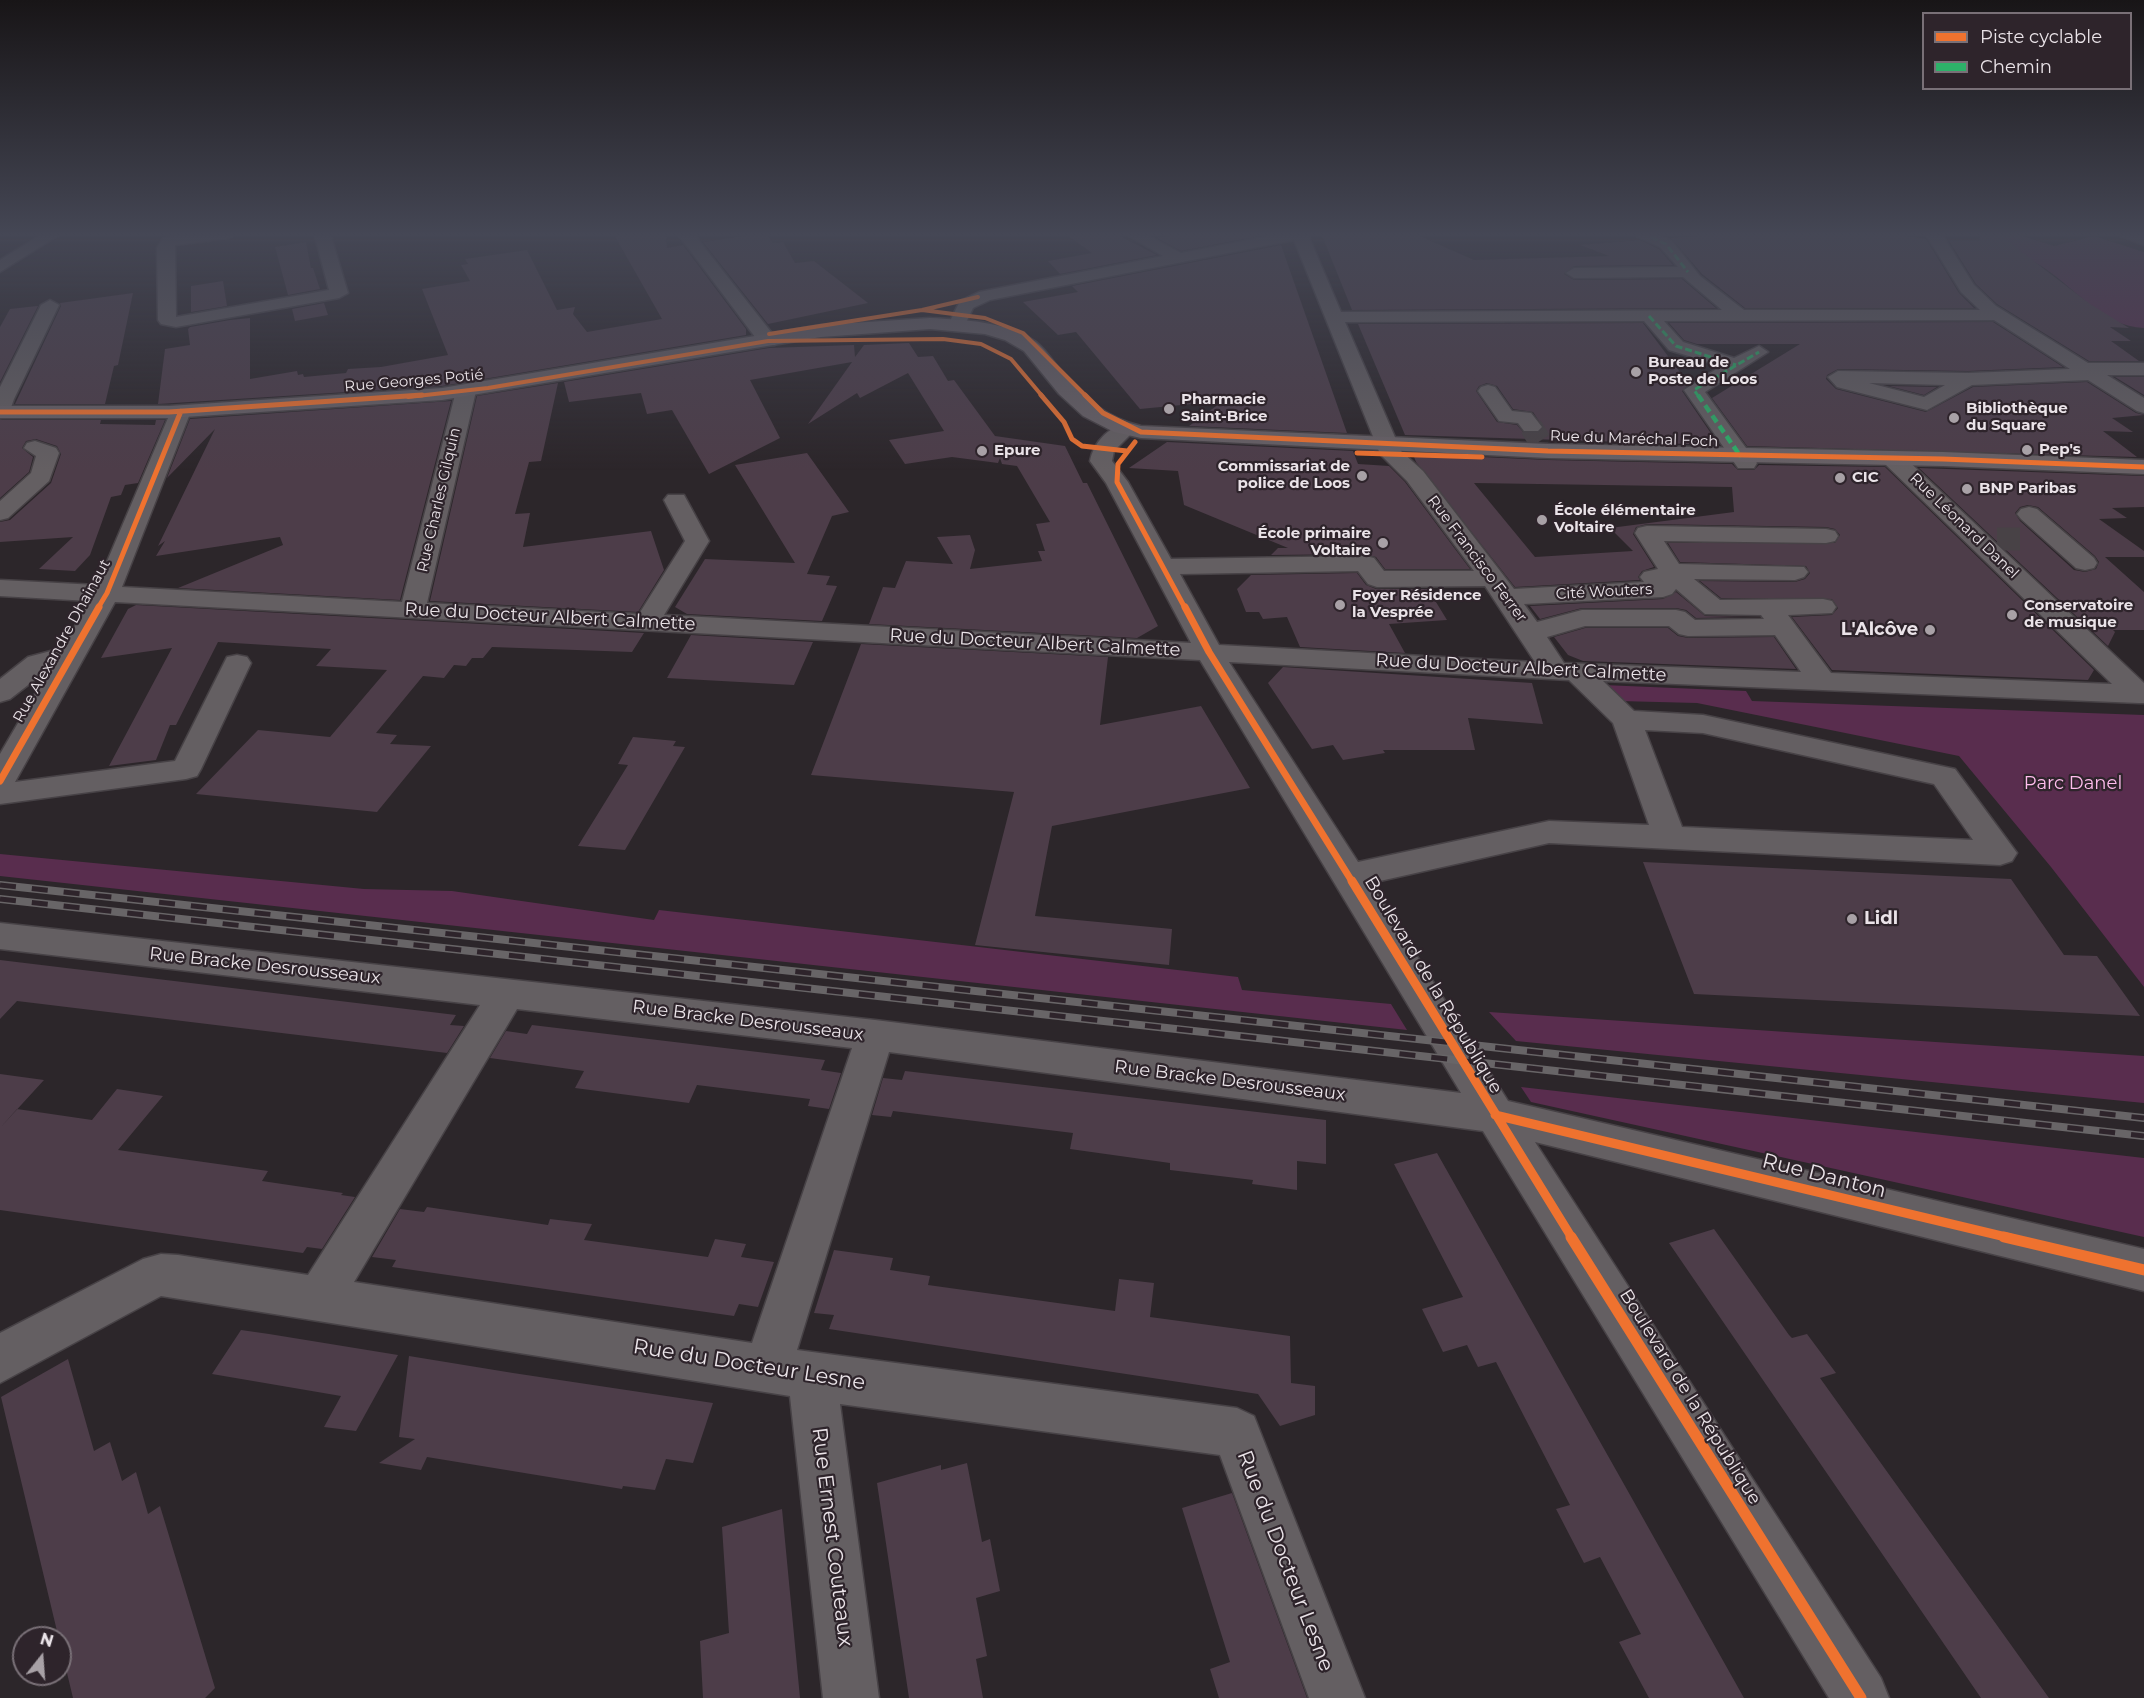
<!DOCTYPE html>
<meta charset="utf-8">
<style>
body{margin:0}
#map{position:relative;width:2144px;height:1698px;overflow:hidden;background:#2c262a;font-family:Montserrat,sans-serif}
canvas{display:block}
.legend{position:absolute;left:1922px;top:12px;width:210px;height:78px;box-sizing:border-box;background:#2e242b;border:2px solid #797077;margin:0;padding:8px 10px;list-style:none;font-size:18px;color:#eae3e8}
.legend li{display:flex;align-items:center;gap:12px;height:30px}
.legend b{width:30px;border:2px solid #797077}
.north{position:absolute;left:12px;top:1626px;width:60px;height:60px;box-sizing:border-box;background:#2e242b;border:2px solid #797077;border-radius:50%;rotate:17deg;font-size:16px;font-weight:700;line-height:24px;text-align:center;color:#eae3e8}
.north::after{content:'';display:block;margin:auto;width:21px;height:27px;background:#a8a1a6;clip-path:polygon(50% 0,100% 100%,50% 72%,0 100%)}
</style>
<div id="map">
<canvas width="2144" height="1698"></canvas>
<ul class="legend">
<li><b style="height:8px;background:#ef722f"></b>Piste cyclable</li>
<li><b style="height:8px;background:#2db169"></b>Chemin</li>
</ul>
<div class="north">N</div>
</div>
<script>
const context = document.querySelector('canvas').getContext('2d');
context.lineJoin = 'round';
function fillPath(path, color) { context.fillStyle = color; context.fill(path, 'evenodd'); }
function trace(path, color, width, dash) { context.strokeStyle = color; context.lineWidth = width; context.lineCap = dash ? 'butt' : 'round'; context.setLineDash(dash || []); context.stroke(path); }
function drawText(font, color, halo, rows, align = 'center') {
  context.font = font + ' Montserrat,sans-serif'; context.lineWidth = 4.5; context.setLineDash([]); context.textBaseline = 'middle'; context.strokeStyle = halo; context.fillStyle = color; for (const [text, x, y, turn = 0] of rows) {
    context.save(); context.translate(x, y); context.rotate((+turn || 0) * Math.PI / 180); context.textAlign = isNaN(turn) ? turn : align; if (halo) context.strokeText(text, 0, 0); context.fillText(text, 0, 0); context.restore();
  }
}
fillPath(new Path2D(`
 M1979 233H2013L2054 246 2094 236 2144 252V328C2102 327 2072 284 2038 264 2021 254 2000 248 1982 241L1988 240Z
 M1603 685 1746 691 1752 701 2144 715V987L2051 867 1959 756 1697 703 1619 701Z
 M0 854 364 889 452 891 654 920 659 910 1238 977 1242 990 1391 1004 1407 1030 0 876Z
 M1489 1012 2144 1056V1103L1516 1041Z
 M1521 1087 2144 1158V1237L1531 1102Z`), '#592d4e');
fillPath(new Path2D(`
 M613 233H666L667 248 683 245 746 329V335L442 386 158 404 165 349 190 345 188 329 190 327 230 320 250 318V379L297 371 298 375 303 374 304 377 346 373 348 369 381 367 448 355 422 289 470 281 461 265 468 264 465 259 527 250 557 310 575 307 573 314 587 332 662 319Z
 M766 233 773 243 783 242 795 263 814 261 868 303 768 324 703 242Z
 M1064 233H1114L1157 255 1060 274 1048 261 1092 253Z
 M1186 233H1275L1181 251 1157 238Z
 M1321 233H1413L1474 260 1609 256 1580 245 1640 240 1659 249 1673 265 1574 266 1564 274 1574 280 1682 279 1716 308 1352 310Z
 M1748 233H1823L1830 236 1885 233 1926 239 1959 293 1974 308H1745L1702 274 1671 238Z
 M1981 233H1997L2090 304 2129 328 2110 327 2131 341H2111L2139 361H2089L1997 304 1976 284 1949 241H1979Z
 M306 242 311 268H313L320 289 288 295 275 247Z
 M1281 245 1347 433 1189 426 1223 401 1140 409 1076 332 1058 335 1023 302 1078 292 1072 286Z
 M223 281 227 306 191 312V286Z
 M133 293 118 365 114 366 105 404H15L61 306 60 303Z
 M324 303 328 315 295 321 292 309Z
 M37 306H38L0 382V327L10 309Z
 M1993 322 2063 367 1968 371 1838 369 1827 375 1826 379 1836 389 1926 412 1973 387 2087 382 2136 413 2144 415 2112 418 2133 432 2103 431 2137 457 1747 446 1712 398 1800 344H1697L1684 340 1669 323Z
 M1643 323 1689 384 1682 391 1719 445 1405 435 1358 324ZM1487 383 1497 386 1513 409 1533 412 1544 429 1538 433H1524L1517 425 1497 422 1476 391 1479 386Z
 M909 343 918 357 933 356 948 381 954 380 995 436 1065 446 1083 483H1087L1158 626 1137 638 869 624 883 587 895 588 906 561 953 564 937 537 970 535 975 550 970 569 1042 561 1038 551H1045L1036 524 1050 522 1017 466 1002 464 1000 458 998 463 952 457 905 464 889 440 944 431 908 373 860 398 857 393 808 424 852 362 750 380 780 438 709 474 672 410 647 414 641 393 569 402 564 382 769 348 854 345 855 357 864 345Z
 M2115 377H2144V395Z
 M558 383 541 461 529 462 515 514 530 513 523 547 651 531 664 570 638 612 430 601 477 396Z
 M1889 386 1937 387 1924 395Z
 M451 401 400 600 178 588 283 545 280 537 156 556 165 541 158 546 215 429 167 478 190 419Z
 M0 420H101L100 424 155 425 156 420H165L138 483 125 485 121 495 111 497 90 555 75 571 39 569 73 537 0 542V522L10 520 51 483 61 454 57 446 36 439 26 441 22 448 33 457 29 472 0 498Z
 M1167 442 1353 451 1358 464 1389 466 1405 482 1470 569H1385L1376 557 1365 554 1271 555 1278 548H1288L1184 505 1178 471 1129 468Z
 M807 453 849 512 832 516 807 574 830 576 826 585 837 586 822 621 687 614 675 607 705 559 795 563 735 465Z
 M1413 454 1548 460 1732 464 1738 470H1754L1759 465 1885 467 2094 670 2088 680 1832 670 1792 617 1832 615 1838 608 1832 599 1721 598 1700 581 1795 582 1805 579 1810 573 1806 566 1680 562 1668 543H1835L1840 535 1835 529 1826 527 1647 524 1636 527 1633 534 1654 567 1642 571 1638 577 1640 580 1515 587 1416 462ZM1474 483 1732 487 1734 512 1610 528 1633 551 1535 557Z
 M1919 468 2144 476V507L2112 508 2127 518 2099 519 2144 551V557H2105L2144 592V630H2113L2115 632 2108 646ZM2028 505 2038 507 2095 556 2099 562 2096 569 2085 572 2074 570 2020 521 2015 513 2020 507Z
 M1357 573 1366 585 1376 589H1428L1447 620 1389 624 1405 653 1300 647 1287 617 1263 619 1259 612H1246L1237 589 1251 575Z
 M1676 592 1705 616 1747 617 1696 618 1686 610 1676 608H1582L1540 619 1530 606 1663 599Z
 M136 605 644 633 632 652 492 647 483 658H472L466 666 454 665 444 678 423 676 376 733 397 735 390 744 431 746 377 812 196 794 258 730 330 737 387 670 316 666 331 649 218 642 176 725H170L156 760 109 766 172 648 101 658 128 609Z
 M1585 628H1668L1678 636 1688 638 1774 637 1796 669 1583 661 1568 655 1554 637Z
 M691 635 813 642 794 685 667 678Z
 M861 644 1108 657 1100 725 1201 706 1250 788 1052 826 1035 916 1172 929 1169 965 975 945 1014 792 811 775Z
 M1283 667 1532 683 1543 724 1468 718 1475 750H1383L1385 753 1343 760 1333 745 1312 749 1268 683Z
 M633 737 676 741 673 746 685 747 625 850 578 846 628 765 618 764Z
 M1643 862 2011 879 2064 955 2097 956 2140 1016 1694 994Z
 M0 960 456 1015 450 1025 464 1026 447 1053 17 1001 0 1019Z
 M532 1025 825 1060 821 1070 841 1073 829 1109 808 1106 810 1099 697 1085 689 1103 575 1088 584 1071 490 1058 506 1031 527 1034Z
 M905 1071 1326 1120V1164L1297 1161V1190L1252 1184 1253 1180 1170 1170V1163L1070 1149 1073 1133 893 1111 891 1117 872 1115 883 1078 902 1080Z
 M0 1074 44 1080 0 1128Z
 M117 1089 163 1096 118 1150 268 1171 262 1181 343 1193 341 1195 355 1197 322 1249 307 1247 303 1253 0 1210V1128L17 1109 92 1120Z
 M1437 1153 1625 1486 1744 1698H1649L1619 1642 1641 1634 1600 1557 1584 1563 1556 1509 1570 1505 1496 1362 1478 1367 1467 1345 1443 1352 1422 1309 1463 1297 1394 1164Z
 M427 1207 548 1225 550 1219 592 1224 584 1240 708 1257 715 1239 746 1244 741 1257 774 1262 758 1307 739 1304 734 1316 392 1267 396 1260 372 1257 400 1209 424 1212Z
 M1714 1229 1789 1335 1792 1338 1807 1334 1836 1373 1820 1378 2049 1698H1981L1669 1243Z
 M834 1250 893 1258 890 1270 930 1276 928 1285 1115 1311 1119 1279 1154 1283 1150 1317 1290 1336 1291 1383 1315 1386V1415L1280 1426 1258 1394 829 1329 834 1315 814 1313Z
 M241 1330 269 1334 398 1355 356 1431 324 1427 341 1396 212 1374Z
 M409 1356 513 1373 713 1403 693 1463 666 1459 655 1490 623 1486 622 1489 427 1457 421 1470 379 1463 415 1439 399 1437Z
 M68 1359 94 1451 110 1442 122 1481 136 1472 148 1514 160 1506 215 1688 205 1698H73L1 1397Z
 M967 1463 982 1542 990 1539 1000 1591 976 1598 987 1656 976 1659 983 1698H909L877 1483 941 1465V1470Z
 M1232 1493 1307 1698H1219L1210 1669 1230 1662 1182 1508Z
 M782 1509 800 1698H703L700 1641 729 1633 722 1527Z`), '#4d3d49');
trace(new Path2D(`
 M1531 427 1540 441
 M1997 539H2028`), '#484246', 23, [23, 11]);
const minor = new Path2D(`
 M44 233H62L0 272V260Z
 M196 233H237L229 238 175 245 176 317 329 290 314 233H330L348 293 339 298 176 327 161 324 158 320 157 248 163 238Z
 M677 233H693L775 337 777 341 775 345H761Z
 M1124 233H1143L1181 253 1285 233H1315L1309 237 1341 312 1722 310 1683 277 1574 278 1566 273 1574 268 1678 267 1660 247 1636 236 1634 233H1654L1672 241 1700 276 1744 310H1980L1961 292 1925 233H1941L1974 285 1996 306 2088 363H2144V375H2107L2144 398V413L2137 411 2088 380 1972 385 1927 410 1837 387 1828 377 1838 371 1968 373 2070 369 1994 320 1664 321 1683 342 1734 358 1759 346 1768 352 1705 392 1757 463 1754 468H1738L1684 390 1721 366 1669 350 1644 321 1345 322 1401 451 1423 471 1514 589 1644 582 1640 577 1644 572 1658 569 1635 533 1638 528 1647 526 1826 529 1835 531 1838 536 1835 541 1826 543 1664 541 1679 564 1804 567 1808 572 1804 577 1795 580 1694 579 1720 600 1823 599 1832 601 1836 607 1832 613 1788 615 1831 673 2112 684 1885 464 1882 459 1885 454H1901L2144 683V703H2139L1603 681 1634 711 1703 715 1955 769 2017 853 2012 861 2000 865 1549 843 1371 883 1508 1101 2144 1249V1291L1535 1142 1881 1678 1889 1698H1829L1483 1131 889 1052 797 1350 1237 1408 1254 1416 1365 1698H1309L1220 1455 840 1404 879 1698H823L790 1396 161 1296 0 1383V1333L143 1259 161 1254 178 1255 308 1275 480 1005 0 949V923L875 1020 1461 1093 1200 660 115 602 15 782 175 761 227 657 237 655 247 657 251 663 201 769 197 776 186 779 0 804V754L50 668 10 699 0 702V679L28 657 62 648 90 601 0 596V580L97 585 171 411 174 407H188L191 411 122 587 402 602 456 391 459 387H473L476 391 427 603 639 614 685 541 664 500 668 495H684L709 541 664 615 1191 643 1106 483 1090 461C1093 443 1112 421 1131 426L1135 430 1114 451 1112 461 1128 482 1171 559 1365 556 1374 558 1384 571H1474L1407 481 1380 454 1294 240 990 300 973 308 963 329 957 330 948 325 960 301 979 292 1163 256ZM1869 383 1945 385 1924 397ZM1358 571 1368 584 1377 587 1485 586 1535 662 1219 645 1180 574ZM1676 589 1705 614 1761 615 1764 619 1695 620 1685 612 1676 610H1582L1537 622 1524 604 1663 597 1672 594ZM1585 626H1669L1679 634 1688 636 1775 635 1801 672 1564 663 1547 637ZM1229 662 1569 680 1613 723 1649 825 1549 821 1358 862ZM1645 730 1703 733 1934 784 1973 840 1682 827ZM517 1009 852 1048 752 1343 354 1282Z
 M2118 233 2144 234V245L2120 236Z
 M50 300 59 305 14 399 8 416 0 418V387L41 305Z
 M1488 385 1495 387 1512 411 1531 413 1542 427 1538 431H1524L1518 423 1499 421 1478 391 1481 387Z
 M35 441 56 448 59 453 49 481 8 518 0 520V501L31 473 36 456 24 448 27 443Z
 M2029 507 2037 509 2094 558 2097 563 2094 568 2085 570 2076 568 2021 519 2017 514 2021 509Z`);
const major = new Path2D(`
 M930 318C965 320 1006 321 1036 342 1045 349 1053 361 1060 370 1082 397 1106 418 1141 426L1548 444 1943 452 2144 460V474L1943 466 1548 458 1141 438 1114 432 1083 416 1059 394 1024 351 1005 340 985 334 930 329 821 337 442 400 169 418H0V406H169L442 388 821 325Z`);
trace(minor, '#474246', 3);
trace(major, '#474246', 3);
fillPath(minor, '#645f62');
fillPath(major, '#686166');
const rail = new Path2D(`
 M0 885 2144 1118
 M0 899 2144 1136`);
trace(rail, '#686567', 8);
trace(rail, '#2e242b', 5, [16]);
trace(new Path2D(`
 M1642 233 1666 244 1688 272
 M1649 316 1676 346 1736 365
 M1699 397 1694 390 1759 352`), '#2db169', 3, [7, 3]);
trace(new Path2D(`
 M1698 395 1741 457`), '#2db169', 4.5, [8, 4.5]);
trace(new Path2D(`
 M922 310 985 318 1023 333 1087 397
 M769 334 922 310 978 297
 M408 397 488 388 768 341 943 339 981 344 1011 359 1043 397`), '#ef722f', 4);
trace(new Path2D(`
 M1041 395 1064 422 1072 439 1082 446 1127 451
 M1085 395 1103 413 1141 432 1548 451 1943 459 2144 467
 M0 412H169L422 395
 M1135 442 1118 464 1117 482 1185 608
 M1357 453 1482 457
 M98 608 107 593 181 411`), '#ef722f', 5);
trace(new Path2D(`
 M1185 607 1209 652 1353 883
 M0 781 99 607`), '#ef722f', 7);
trace(new Path2D(`
 M1352 881 1572 1238
 M1495 1115 2010 1238`), '#ef722f', 9);
trace(new Path2D(`
 M1571 1237 1861 1698
 M2004 1237 2144 1270`), '#ef722f', 11);
const sky = context.createLinearGradient(0, 0, 0, 470);
sky.addColorStop(0, '#181517');
sky.addColorStop(0.5, '#454755');
sky.addColorStop(1, '#45475500');
context.fillStyle = sky;
context.fillRect(0, 0, 2144, 470);
for (const [x, y, r, color] of [
 [1636,372,6,"#a8a1a6"],
 [1169,409,6,"#a8a1a6"],
 [1954,418,6,"#a8a1a6"],
 [2027,450,6,"#a8a1a6"],
 [982,451,6,"#a8a1a6"],
 [1362,476,6,"#a8a1a6"],
 [1840,478,6,"#a8a1a6"],
 [1967,489,6,"#a8a1a6"],
 [1542,520,6,"#a8a1a6"],
 [1383,543,6,"#a8a1a6"],
 [1340,605,6,"#a8a1a6"],
 [2012,615,6,"#a8a1a6"],
 [1930,630,6,"#a8a1a6"],
 [1852,919,6,"#a8a1a6"]
]) { const dot = new Path2D(); dot.arc(x, y, r, 0, 2 * Math.PI); context.fillStyle = color; context.fill(dot); trace(dot, '#2e242b', 2); }
drawText('bold 15px', '#eae3e8', '#2e242b', [
 ["Bureau de",1648,363],
 ["Poste de Loos",1648,380],
 ["Pharmacie",1181,400],
 ["Saint-Brice",1181,417],
 ["Bibliothèque",1966,409],
 ["du Square",1966,426],
 ["Pep's",2039,450],
 ["Epure",994,451],
 ["Commissariat de",1350,467,"right"],
 ["police de Loos",1350,484,"right"],
 ["CIC",1852,478],
 ["BNP Paribas",1979,489],
 ["École élémentaire",1554,511],
 ["Voltaire",1554,528],
 ["École primaire",1371,534,"right"],
 ["Voltaire",1371,551,"right"],
 ["Foyer Résidence",1352,596],
 ["la Vesprée",1352,613],
 ["Conservatoire",2024,606],
 ["de musique",2024,623]
], 'left');
drawText('15px', '#eae3e8', '#2e242b', [
 ["Rue Georges Potié",414,381,-5],
 ["Rue du Maréchal Foch",1634,439,2],
 ["Rue Charles Gilquin",439,500,-77],
 ["Rue Léonard Danel",1964,526,44],
 ["Rue Francisco Ferrer",1477,559,53],
 ["Cité Wouters",1604,592,-3],
 ["Rue Alexandre Dhainaut",62,641,-61]
]);
drawText('18px', '#eae3e8', '#2e242b', [
 ["Rue du Docteur Albert Calmette",550,617,3],
 ["Rue du Docteur Albert Calmette",1035,643,3],
 ["Rue du Docteur Albert Calmette",1521,668,3],
 ["Rue Bracke Desrousseaux",265,966,6],
 ["Boulevard de la République",1433,985,59],
 ["Rue Bracke Desrousseaux",748,1021,7],
 ["Rue Bracke Desrousseaux",1230,1081,7],
 ["Boulevard de la République",1690,1397,58]
]);
drawText('bold 18px', '#eae3e8', '#2e242b', [
 ["L'Alcôve",1918,630],
 ["Lidl",1864,919,"left"]
], 'right');
drawText('18px', '#ffbded', '#2e242b', [
 ["Parc Danel",2073,784]
]);
drawText('21px', '#eae3e8', '#2e242b', [
 ["Rue Danton",1824,1176,14],
 ["Rue du Docteur Lesne",749,1365,9],
 ["Rue Ernest Couteaux",832,1537,83],
 ["Rue du Docteur Lesne",1285,1561,69]
]);
</script>
